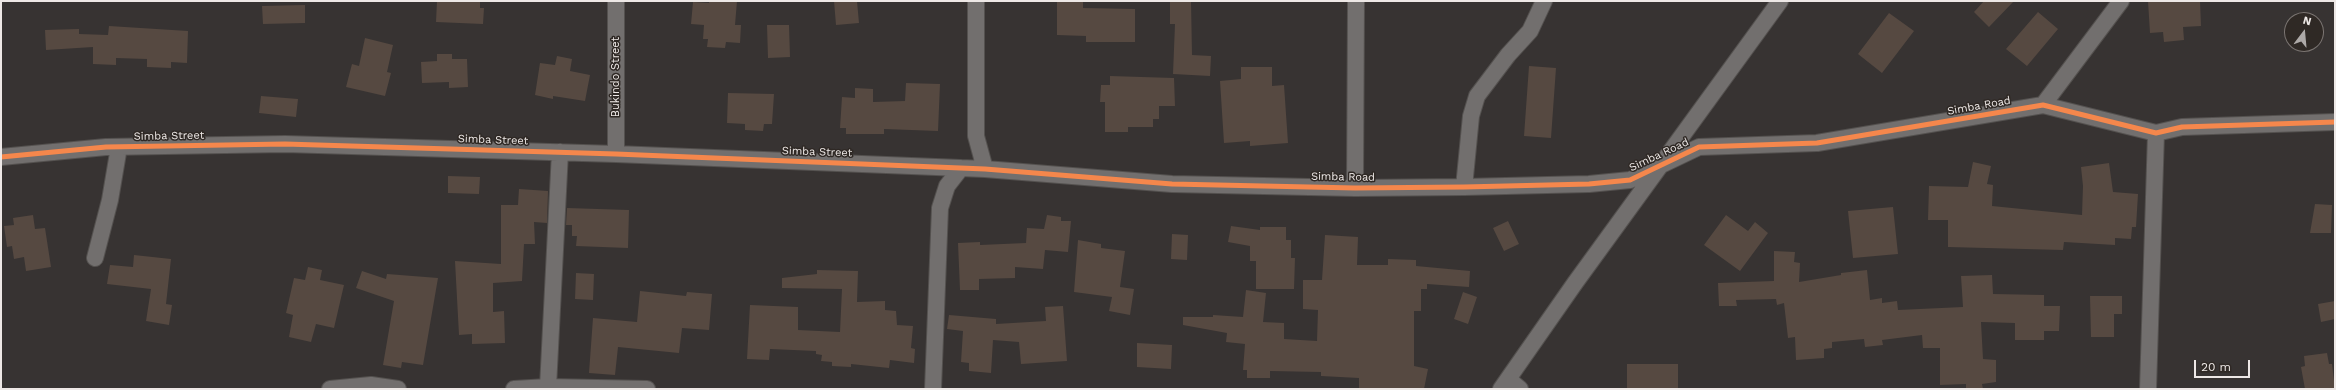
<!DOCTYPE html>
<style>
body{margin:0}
#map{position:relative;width:2336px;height:390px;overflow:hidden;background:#373332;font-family:"Work Sans",sans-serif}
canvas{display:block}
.frame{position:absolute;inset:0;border:2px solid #ede8e6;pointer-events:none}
.north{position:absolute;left:2284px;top:12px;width:40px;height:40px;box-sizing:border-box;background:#2f2925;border:1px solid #7b7572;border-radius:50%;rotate:16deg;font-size:11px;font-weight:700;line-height:16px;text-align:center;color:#ede8e6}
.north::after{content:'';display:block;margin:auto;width:14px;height:18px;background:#ada9a7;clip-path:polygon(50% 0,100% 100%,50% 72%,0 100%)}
.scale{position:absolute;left:2194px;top:360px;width:56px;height:18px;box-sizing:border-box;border:2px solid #ede8e6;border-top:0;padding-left:5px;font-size:12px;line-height:14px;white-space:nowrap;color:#ede8e6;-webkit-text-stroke:3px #2f2925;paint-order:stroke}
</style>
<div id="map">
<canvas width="2336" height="390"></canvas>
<div class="frame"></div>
<div class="north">N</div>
<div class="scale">20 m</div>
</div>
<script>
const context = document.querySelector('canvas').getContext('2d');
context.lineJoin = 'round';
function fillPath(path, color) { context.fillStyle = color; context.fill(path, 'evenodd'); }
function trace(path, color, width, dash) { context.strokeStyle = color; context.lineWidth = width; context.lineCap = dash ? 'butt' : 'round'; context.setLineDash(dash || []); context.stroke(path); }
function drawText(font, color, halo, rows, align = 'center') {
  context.font = font + ' "Work Sans",sans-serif'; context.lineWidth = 3; context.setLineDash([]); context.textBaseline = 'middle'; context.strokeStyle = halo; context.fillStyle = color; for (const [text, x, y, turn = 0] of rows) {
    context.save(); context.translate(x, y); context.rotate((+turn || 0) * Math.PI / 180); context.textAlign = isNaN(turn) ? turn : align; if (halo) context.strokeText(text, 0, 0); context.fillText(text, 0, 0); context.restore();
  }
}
fillPath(new Path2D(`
 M437 1H480V8H484L483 24 436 22Z
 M709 1H737L735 25H741L740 43 726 42 725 48 707 47 708 39H703L704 25 691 24 693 2 709 3Z
 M834 1H857L859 23 836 25Z
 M1057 1 1083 2V8L1135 9V42H1086V36L1057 35Z
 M1170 1H1191L1192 55 1211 56 1210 76 1173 74 1175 24H1170Z
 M1984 1H2014L1989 27 1974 12Z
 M2148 1H2200L2201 26 2183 27 2184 40 2164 42 2163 32 2150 33Z
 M305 5V23L263 24 262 6Z
 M2038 12 2058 29 2027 66 2006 49Z
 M1889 13 1914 31 1882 73 1858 54Z
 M767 25H789L790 57 768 58Z
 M109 26 188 31 187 63 171 62V68L147 67V59L116 58V65L93 64V47L46 50 45 30 79 29V34L108 35Z
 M365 38 393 45 387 72 391 73 385 96 346 87 352 64 359 66Z
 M437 54H452V59H467L468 87 449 88V82L422 83 421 62 437 61Z
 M557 56 572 59 570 71 590 75 585 101 553 96V99L535 95 540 63 555 65Z
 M1529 66 1556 68 1551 138 1524 136Z
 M1241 67H1272V86L1284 85 1288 143 1250 146V141L1224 143 1220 81 1241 79Z
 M1110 76 1174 78 1175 106H1159V119H1153V127H1128V132H1105V102H1100L1101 85H1110Z
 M906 83 940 84 938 131 884 129V134H846V128H840L842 97 855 98V88L873 89V102L905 101Z
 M728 93 774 94 772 124H764L763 131 745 130V124L727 123Z
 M261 96 298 99 296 117 259 113Z
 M1973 162 1991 166 1987 184 1993 185 1992 206 2082 215 2083 186 2081 167 2109 163 2113 192 2138 194 2136 227H2132L2131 239 2115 238V245L2064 242 2063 250 1948 247V220H1928L1929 186 1968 187Z
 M448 176 480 177 479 194 448 193Z
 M519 189 548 191 547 223 534 222 535 244H524L522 281 493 283V312L504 311 505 343 472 344V334L459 335 455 261 501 264V205H518Z
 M2315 204 2332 205 2331 233H2310Z
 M1893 207 1898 254 1853 258 1848 211Z
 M567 208 629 210 628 248 576 246 577 236H572V225H566Z
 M33 215 35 229 45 228 51 267 26 271 24 257 14 259 12 246 7 247 4 226 14 225 13 218Z
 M1047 215 1061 217V221H1071L1068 252 1045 250 1043 269 1015 267V278L979 279V290H960L958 243 980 242V245L1026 243 1027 228 1044 229Z
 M1726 215 1748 231 1755 222 1768 233 1740 271 1704 245Z
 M1508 221 1519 244 1504 251 1493 228Z
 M1231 226 1260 230V227H1286V240H1291V258H1295L1294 289H1256V261H1250V246L1228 242Z
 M1172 234 1188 235 1187 260 1171 259Z
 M1325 235 1358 237 1357 265H1388V259L1416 260V266L1470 271 1469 287 1427 284V289H1421V311H1414V366L1428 369 1424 389H1359V378L1321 376V372L1270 371V378H1247V370H1243L1245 344 1226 342 1227 333 1183 325V317H1213V315L1243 317 1246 290 1266 293 1263 322 1284 323V339L1317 341 1318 310 1303 309V280H1322Z
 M1078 240 1101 244V248L1125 251 1120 287 1134 289 1130 315 1109 311 1112 297 1074 292Z
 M1774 251 1795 252 1794 262 1800 263 1799 282 1841 275V273L1867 270 1870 300 1882 298V303L1897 301 1898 310 1963 307 1961 276 1992 275 1993 294 2044 295V306H2060L2059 331H2044V340H2015V323L1981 322 1983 359 1996 360V382L1982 384 1983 389H1966V384L1940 385V348H1923L1922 335 1882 340 1883 345 1865 347 1864 339 1832 342V348L1824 349V358L1796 360 1795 337 1788 338 1784 303 1777 305 1776 299 1736 300 1737 306H1719L1718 283 1774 281Z
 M134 255 171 259 166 304 172 305 169 325 146 321 151 289 107 284 110 265 133 267Z
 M308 267 322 270 320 280 344 285 334 328 316 324 311 342 289 337 293 315 286 313 294 278 305 280Z
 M817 270 858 271 857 302 885 301V310L896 311 897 325 913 326 911 348 915 349 914 363 890 360 889 368 851 364V367L832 366V362L821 361 822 355 816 354V351L770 349 769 360 747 359 750 305 798 307V330L840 332 842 289 782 288V278L817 274Z
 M362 271 386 279 387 274 438 278 423 365 402 362 401 368 383 365 394 301 356 288Z
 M576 273 594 274 593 300 575 299Z
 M640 291 686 296 687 292 712 294 709 330 682 328 679 353 618 347 615 375 589 373 593 318 637 322Z
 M1463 292 1477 297 1468 324 1454 319Z
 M2090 296H2122V314H2114V337H2091Z
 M2335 301V319L2321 322 2318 304Z
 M1063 306 1067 361 1021 364 1019 342 993 340 991 373 969 371V363L961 362 963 331 947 329 949 315 996 319V324L1046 321 1045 307Z
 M1137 343 1172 345 1171 369 1137 367Z
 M2327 353 2329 364H2332L2335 389H2305L2301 367 2305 366 2304 356Z
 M1627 364H1678V389H1627Z`), '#564941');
const street = new Path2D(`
 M976 1V136L985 169
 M2043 105 2121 1
 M616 154V1
 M1 157 106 147 285 144 616 154 985 169 1172 184 1355 188 1464 187 1589 184 1630 180 1699 147 1817 143 2043 105 2156 133 2182 127 2335 122
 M1464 187 1471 116 1477 96 1508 55 1530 31 1544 1
 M1355 188 1356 1
 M95 258 110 200 119 147
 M1508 379 1520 389
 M548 387 560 152
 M330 389 371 385 398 389
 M514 389 548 387 647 389
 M933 389 940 208 947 186 961 168
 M1501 389 1575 283 1780 1
 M2148 389 2156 133`);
trace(street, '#54514f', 18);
trace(street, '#726f6e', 16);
trace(new Path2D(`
 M1 157 106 147 285 144 616 154 985 169 1172 184 1355 188 1464 187 1589 184 1630 180 1699 147 1817 143 2043 105 2156 133 2182 127 2335 122`), '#f5874c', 5);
drawText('11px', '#ede8e6', '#2f2925', [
 ["Bukindo Street",616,77,-90],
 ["Simba Road",1979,106,-10],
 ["Simba Street",169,136,-1],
 ["Simba Street",493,140,2],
 ["Simba Street",817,152,2],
 ["Simba Road",1659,155,-25],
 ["Simba Road",1343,177,1]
]);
</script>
